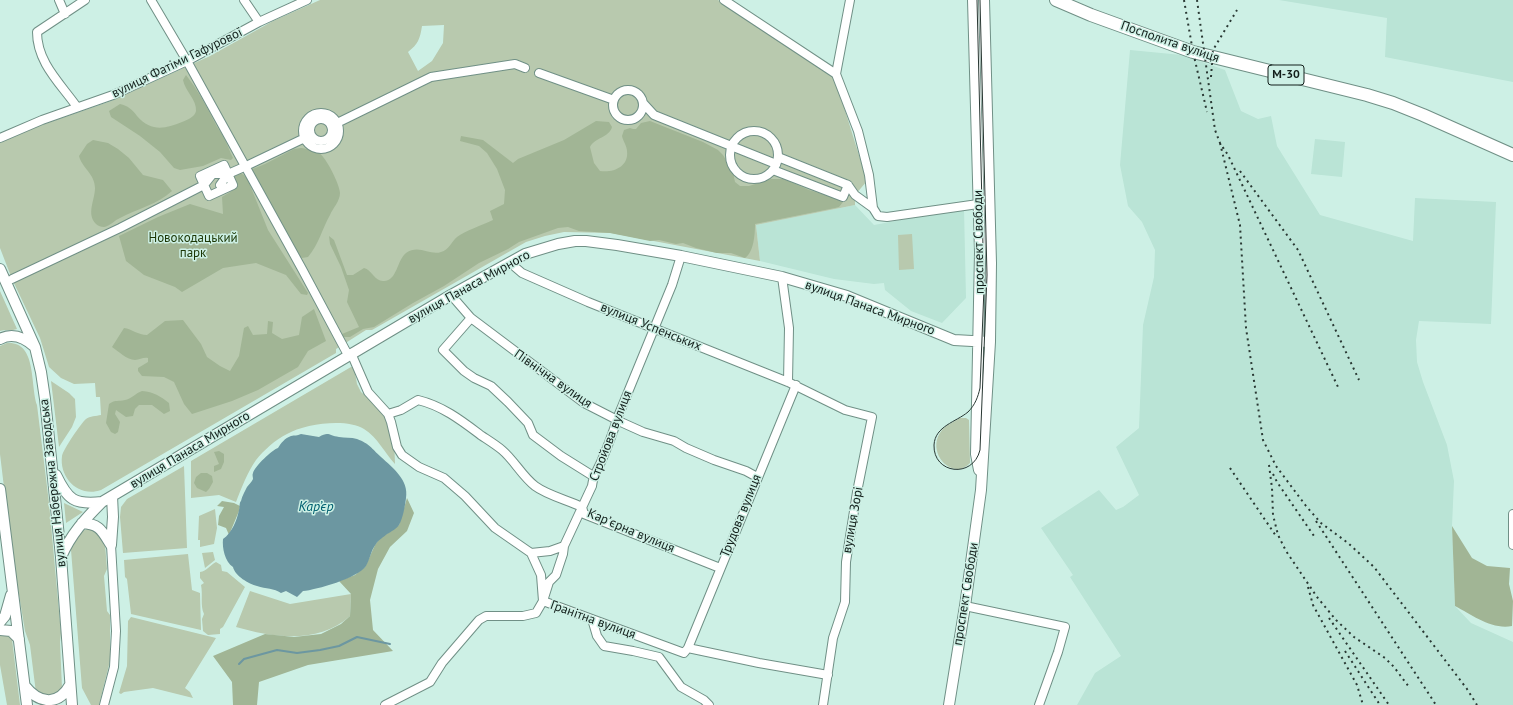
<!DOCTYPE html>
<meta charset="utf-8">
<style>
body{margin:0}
canvas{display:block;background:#cdf0e5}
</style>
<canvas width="1513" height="705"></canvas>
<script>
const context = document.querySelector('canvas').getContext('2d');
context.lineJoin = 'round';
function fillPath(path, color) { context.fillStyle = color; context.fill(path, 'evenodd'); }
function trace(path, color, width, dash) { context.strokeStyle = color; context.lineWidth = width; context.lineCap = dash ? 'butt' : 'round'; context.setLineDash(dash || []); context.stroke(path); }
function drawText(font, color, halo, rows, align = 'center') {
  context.font = font + ' "PT Sans",sans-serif'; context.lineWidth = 3; context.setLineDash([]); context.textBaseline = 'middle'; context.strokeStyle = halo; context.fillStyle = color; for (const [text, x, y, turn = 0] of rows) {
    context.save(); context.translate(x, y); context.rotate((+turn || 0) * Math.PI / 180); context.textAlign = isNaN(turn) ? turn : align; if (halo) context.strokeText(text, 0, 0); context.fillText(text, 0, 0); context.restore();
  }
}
fillPath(new Path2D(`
 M1279 0H1513V82L1385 57 1387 18Z
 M1130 50 1182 55 1225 70 1241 111 1258 119 1271 116 1277 146 1320 215 1413 241 1415 198 1496 202 1491 324 1419 321 1416 340 1417 362 1423 382 1447 445 1454 481 1452 526 1455 606 1471 623 1513 642V705H1077L1095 673 1121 656 1070 577 1073 575 1041 528 1099 490 1116 510 1123 507 1139 495 1116 447 1139 428 1143 325 1154 277 1155 250 1142 222 1128 206 1120 165Z
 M1315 139 1345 142 1342 177 1311 174Z
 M855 205 874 225 964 208 966 298 942 323 911 311 885 290 884 283 874 284 834 279 760 261 756 225Z`), '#bae4d6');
fillPath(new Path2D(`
 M320 0H718L834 75 867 181 855 195V205L756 225 760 261 611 233 564 232 545 236 526 242 372 330H366L336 349V353L101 490C79 498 59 478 62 456 63 450 81 423 86 419 90 416 96 416 101 415L100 397H96L95 383 74 384 61 378 49 367 40 338 12 279 0 248V143L27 130 111 101 210 56 273 21ZM444 25 443 43 432 61 418 71 408 52C418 44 420 39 422 26Z
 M912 234 914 269 899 270 898 235Z
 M0 291 17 329C12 331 6 329 0 331Z
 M7 343C37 341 30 384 37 405L49 503 61 633 60 642 62 688 60 693 56 698 36 693 30 645 25 631 11 546 0 454V346Z
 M351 367H354L357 384 361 392 384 412 394 436 395 464C384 452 378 438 364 429 346 418 305 424 287 434 276 439 263 451 256 460 248 471 241 489 236 502L219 495 191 498V461Z
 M51 381 69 393 75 399 76 417 72 427 59 447Z
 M960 418H966L969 420 970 463C953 482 924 452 942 430 946 425 954 422 960 418Z
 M184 466 187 548 123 553 120 517 121 507 127 499Z
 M64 503 83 512 66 523Z
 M215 509 217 528 214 544 200 547V540H198L199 516Z
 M88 529 98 531 105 544 107 569 104 576 107 611 110 615V661L99 705H91L82 688 71 550C72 541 79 531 88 529Z
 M213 552 215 560 205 568 202 553Z
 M188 554 192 590 200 593 201 630 131 614 127 579 125 577 124 560Z
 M216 562 221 565 222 571 227 572 245 587 223 627 220 629V634L208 635 203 631 202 619 204 614C200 606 203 594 201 585L204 583 200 578V572C207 571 210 565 216 562Z
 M250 591 290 604 351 594 350 616C319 644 274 638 236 627Z
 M131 617 216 638 185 688 190 692 193 698 153 688 124 692 121 694 119 693 127 666 128 621Z
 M0 632 7 634 12 639 20 705H7L0 665Z`), '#b8c9ae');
fillPath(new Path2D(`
 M186 75C197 89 206 105 214 121 217 128 222 133 225 140 228 146 230 152 233 158L231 160 221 158 203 166 180 170 174 168 160 152 140 136 111 117 109 111 120 104C128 106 132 109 137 116 151 132 165 129 182 122 187 120 195 117 196 111 197 100 185 91 183 80Z
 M596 121 609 122 612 127C609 138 595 137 590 147L594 163 600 171C613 173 629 167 627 151 627 146 623 141 622 136L624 130 630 128 633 129H636L641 123 650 121 703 142 718 150 723 155 733 172 735 182 740 186H749L771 179H784L809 190 838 199 843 202 839 207 835 208 755 224C755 234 754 252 745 258L731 253H717L696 248 683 243 676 244 659 240 650 241 610 233 579 231 568 227 558 228 519 242 508 249 479 263 444 286 413 303 374 327 363 329 350 337H341L342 334 359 327 347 302 349 290 341 267 330 244 329 236 334 240 347 275H353L364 268C372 270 375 282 384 281 397 281 397 260 406 253 419 244 430 256 441 252 449 250 451 242 457 237 465 231 482 225 493 220L490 211 504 204 505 190 497 169 487 153 479 146 460 141 461 136 483 140 513 163 518 159 564 140Z
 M93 140 108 143 118 149 129 158 143 175 163 180 172 191C158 204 137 209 120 218 115 220 110 226 104 227 101 227 98 226 96 224 86 214 95 200 95 188 95 174 82 168 79 156L87 144Z
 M301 148C307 149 313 149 319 153 326 157 340 185 340 193 340 201 333 208 330 215 322 229 319 244 308 257L302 258 297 253 290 239 280 226 250 170 265 164 294 149Z
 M238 172 244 175 248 180 268 230 308 293 307 295 301 294 286 275 256 263 223 268 182 292 175 287 144 275 126 261 119 236 158 217 190 204 223 214 222 197C236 189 236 190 233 175Z
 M314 309 326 341 308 351 298 367 258 390 232 401 192 414 184 404 174 382 164 377 142 376 138 371V368L148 362V358C143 357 140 360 135 360 127 360 118 351 112 347L124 328C132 329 138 335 147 335L165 321 183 320 201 344 207 357 220 366 230 371 239 356 244 328 248 326 253 335 267 334 268 321 273 322 272 333 282 339 299 335 302 317Z
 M142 391C154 392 160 396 169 403L170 411 164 414 152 405H139L135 409 133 416 126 417 116 410 115 414 120 422 118 432 115 434 111 432 106 423 109 404C116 399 118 402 125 400 131 399 136 393 142 391Z
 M219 451 224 454V462L221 469 214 472V466L219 464 214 452Z
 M201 473H207L212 476 213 482 209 489 206 492 197 488 194 483 196 477Z
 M407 498 414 513 407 531 390 547 378 569 370 600 373 630 393 651 308 665 259 682 257 705H233L232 682 213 656 265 634 294 637 321 634 341 624 350 616 351 594 339 581 355 575 365 567 375 545 380 538 399 525Z
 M222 501 234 503 240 506 239 511 229 535 226 528 218 525 219 516 224 507 217 506Z
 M1452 526 1472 558 1487 566 1510 568 1509 584 1513 601 1512 626C1492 630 1472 615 1455 606Z`), '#a1b595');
fillPath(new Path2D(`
 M301 434 319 437C329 431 329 436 339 437 345 438 351 437 357 439 370 444 371 448 381 457 393 468 409 480 406 498 405 506 403 518 399 525 397 528 391 532 387 534 383 538 379 539 376 544 371 550 370 559 366 566 358 578 316 590 303 591L297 597 286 591 281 593C274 588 266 589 257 586 249 584 235 576 233 567 225 562 222 548 223 539 232 533 237 520 239 510 240 507 239 503 241 501 242 496 245 491 247 487 249 484 252 482 253 479 253 477 252 475 253 473 255 466 272 450 278 448 281 443 285 438 291 436 295 435 297 436 301 434Z`), '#6c97a1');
trace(new Path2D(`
 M239 664 244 659 277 650 297 653 320 650 339 646 357 637 390 644`), '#6c97a1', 2);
const minor = new Path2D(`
 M59 0 65 14
 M151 0 187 61 302 269 348 355
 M244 0 259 22
 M724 0 836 74 858 131 869 175 873 208 878 216 887 217 978 204
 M539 73 614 100
 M836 74 850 0
 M613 105a15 15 0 1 1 30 0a15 15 0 1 1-30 0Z
 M643 103 654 115 776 164
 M77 107C61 84 37 63 37 32L85 0
 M303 131a18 18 0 1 1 36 0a18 18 0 1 1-36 0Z
 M310 130a11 11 0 1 1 22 0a11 11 0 1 1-22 0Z
 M331 126 431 77 515 64 525 68
 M730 155a24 24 0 1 1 48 0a24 24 0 1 1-48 0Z
 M0 138 42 120 113 95 187 61 259 22 307 0
 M224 165 233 185 209 196 200 176Z
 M773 170 843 197 848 185 778 157
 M215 174H228L244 167 311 135
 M220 185 228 174
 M848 185 855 195 873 208
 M513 261 515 267 522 273 588 302 788 382 845 410 872 417 857 492 846 562 845 602 833 638 823 705
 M782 277 789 328 788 382
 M12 279 120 228 204 185 212 175
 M451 295 471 318 584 403 623 423 643 432 674 441 686 448 714 460 746 471 757 477
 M471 318 443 350 464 371 474 378 491 386 508 402 528 423 533 435 561 456 593 476
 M351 353 368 392 388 414 391 422 397 447 402 455 419 467 444 478 465 496 495 528 531 553 550 551 564 546
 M388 414 401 410 418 400C443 406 462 421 482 436 488 440 496 445 502 450 514 460 522 476 535 486 547 495 567 500 582 507L584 514 720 568
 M1513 514V545
 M531 553 541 575 543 601 684 653 688 648 796 385
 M965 606 1065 627 1058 652 1039 705
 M592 619 597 636 604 646 633 651 659 657 681 687 704 700 709 705
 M688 648 759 663 828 675
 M104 705 114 667 116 631 111 545
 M385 705 430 682 442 663 479 620 486 616H523L536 613 543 601 549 582 556 575 563 554 564 546 592 486C593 476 597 471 601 462 607 448 613 434 617 419L672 285 681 256`);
const major = new Path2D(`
 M973 0 980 252 976 454 979 470
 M0 269 35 347 41 372 45 399 61 557 72 705
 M0 339C13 332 25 338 35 347
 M56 475C68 500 74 505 102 502
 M0 489 27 705
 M82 523C100 524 102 531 111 545
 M111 545 113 517 112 496
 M61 557C71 534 85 519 102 502L451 295 525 254 558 244 575 241H586L617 245 681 256 782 277 847 296 954 340 990 342
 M0 622 5 616 11 595
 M0 630 11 631 19 639
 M25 686C40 705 59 705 70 685
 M949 705 965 606 981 490 990 342 991 263 984 0`);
const highway = new Path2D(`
 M1056 0 1091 15 1193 52 1367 95 1393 103 1423 115 1513 155`);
trace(minor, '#709086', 10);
trace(major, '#709086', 12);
trace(highway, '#709086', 14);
trace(minor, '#fff', 8);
trace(major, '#fff', 10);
trace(highway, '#fff', 12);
trace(new Path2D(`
 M977 0 984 288 980 388C978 397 975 405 968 412 956 422 935 426 934 445 933 474 973 479 980 450L987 275 980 0`), '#293833', 1);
trace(new Path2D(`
 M1184 0 1193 52 1207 112
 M1197 0 1215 130 1220 143 1228 155 1338 387
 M1211 77 1213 50 1237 10
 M1220 143 1240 225 1246 328 1263 440 1276 466 1306 506 1321 523 1348 543 1374 567 1467 689 1477 705
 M1240 171 1298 250 1359 380
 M1269 465 1272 488 1273 515 1278 535 1286 551 1317 597 1336 620 1354 637 1385 658 1394 667 1409 687
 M1230 468 1276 536
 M1273 474 1277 482 1314 536
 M1316 521 1436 705
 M1308 587 1313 605 1357 685 1363 705
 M1329 618 1389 705
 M1345 651 1380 705`), '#293833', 2, [2, 4]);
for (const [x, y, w] of [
 [1286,75,36]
]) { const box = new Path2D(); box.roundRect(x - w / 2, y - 10, w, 20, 3); context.fillStyle = '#cdf0e5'; context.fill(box); trace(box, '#121e1a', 1); }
drawText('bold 12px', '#121e1a', null, [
 ["М-30",1286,75]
]);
drawText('13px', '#121e1a', '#cdf0e5', [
 ["Посполита вулиця",1170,42,19],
 ["вулиця Фатіми Гафурової",177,63,-26],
 ["проспект Свободи",979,242,-91],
 ["вулиця Панаса Мирного",469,287,-29],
 ["вулиця Панаса Мирного",870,308,20],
 ["вулиця Успенських",651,327,22],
 ["Північна вулиця",553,379,35],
 ["Стройова вулиця",611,436,-69],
 ["вулиця Панаса Мирного",190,450,-31],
 ["вулиця Набережна Заводська",53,483,-96],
 ["Трудова вулиця",741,516,-68],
 ["вулиця Зорі",853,520,-80],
 ["Карʼєрна вулиця",631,531,23],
 ["проспект Свободи",966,594,-81],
 ["Гранітна вулиця",593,620,20]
]);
drawText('13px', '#1b3605', '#cdf0e5', [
 ["Новокодацький",193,238],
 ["парк",193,253]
]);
drawText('italic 14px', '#006070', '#cdf0e5', [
 ["Кар’єр",316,507]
]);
</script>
